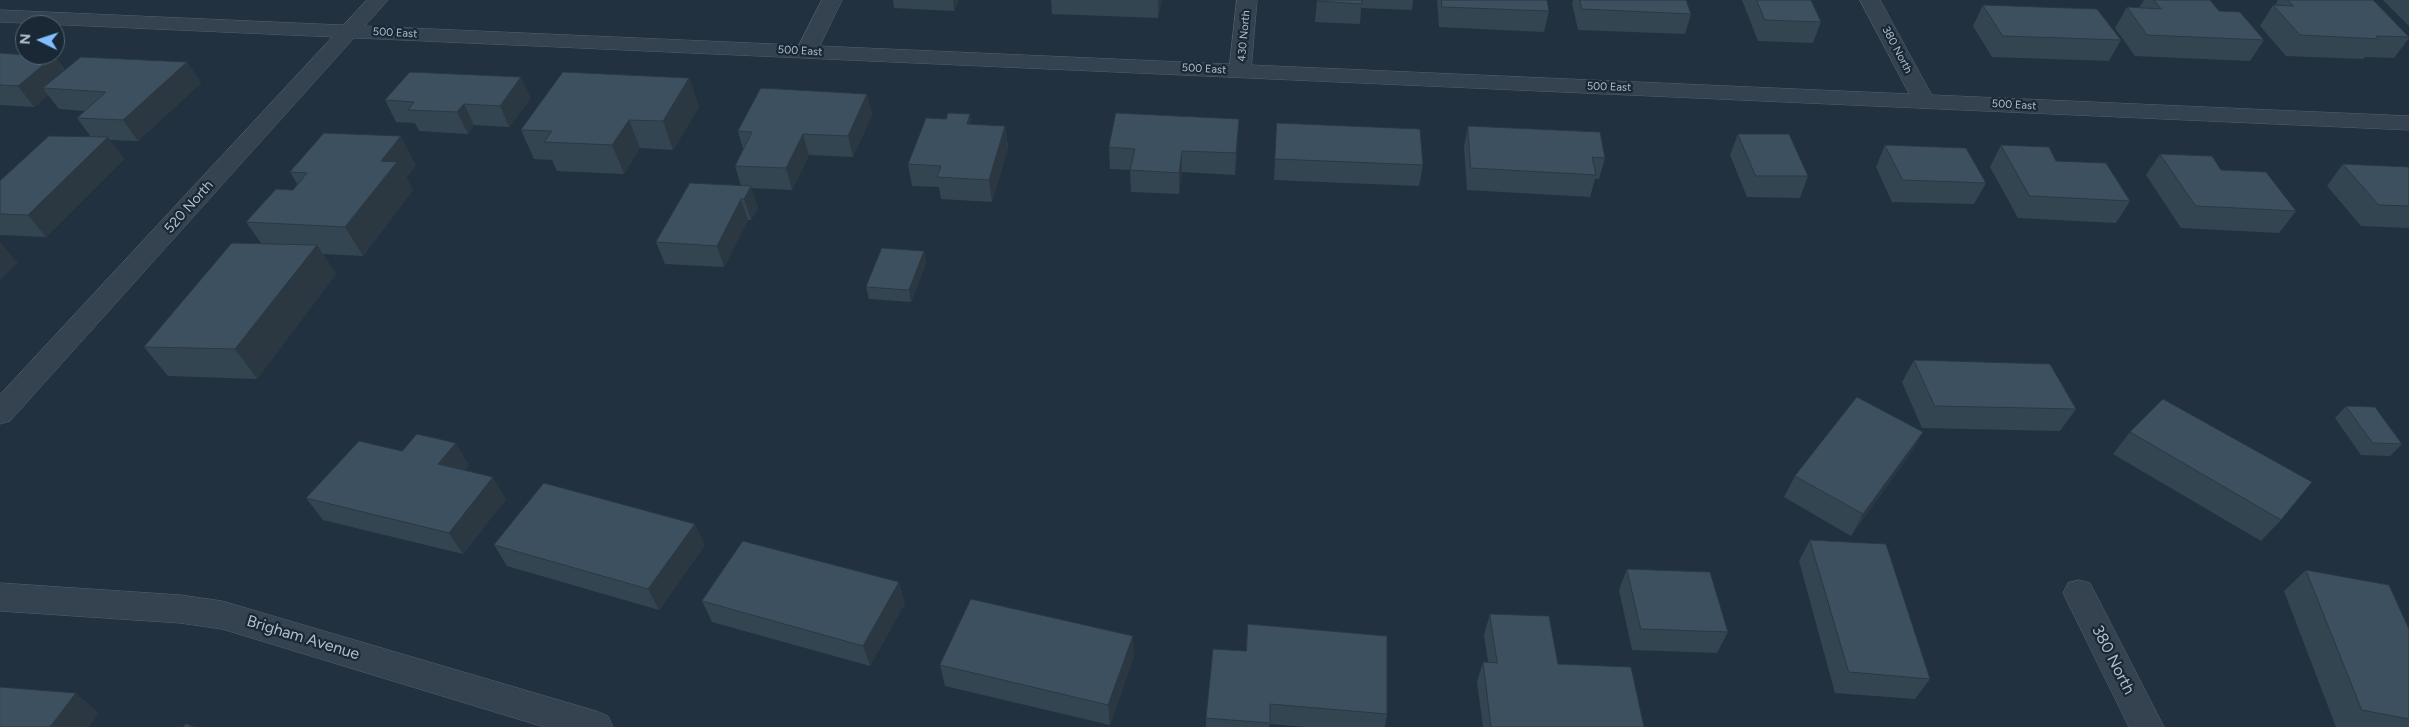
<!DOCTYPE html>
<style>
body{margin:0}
#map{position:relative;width:2409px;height:727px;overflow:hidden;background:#213140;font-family:Figtree,sans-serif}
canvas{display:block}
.north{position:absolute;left:15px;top:15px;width:50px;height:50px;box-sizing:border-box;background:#1a2835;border:1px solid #566471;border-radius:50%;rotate:274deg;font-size:14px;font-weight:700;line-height:20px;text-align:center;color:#b1becb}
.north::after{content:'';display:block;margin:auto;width:18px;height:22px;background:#82beff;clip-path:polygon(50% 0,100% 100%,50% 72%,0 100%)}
</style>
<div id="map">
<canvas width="2409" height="727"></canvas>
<div class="north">N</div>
</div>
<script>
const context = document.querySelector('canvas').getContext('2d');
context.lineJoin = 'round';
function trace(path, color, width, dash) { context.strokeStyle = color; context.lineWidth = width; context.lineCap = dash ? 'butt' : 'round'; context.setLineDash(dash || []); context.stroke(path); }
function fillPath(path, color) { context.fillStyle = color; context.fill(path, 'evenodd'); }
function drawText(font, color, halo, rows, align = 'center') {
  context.font = font + ' Figtree,sans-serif'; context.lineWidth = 4.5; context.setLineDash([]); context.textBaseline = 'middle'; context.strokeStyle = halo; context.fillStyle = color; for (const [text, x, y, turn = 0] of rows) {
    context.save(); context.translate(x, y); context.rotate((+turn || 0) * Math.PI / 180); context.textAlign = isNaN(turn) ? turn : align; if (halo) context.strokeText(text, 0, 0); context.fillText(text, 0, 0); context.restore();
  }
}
const minor = new Path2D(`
 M367 0H388L10 421 0 424V395Z
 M822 0H842L815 56 807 57 799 56 796 51Z
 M1237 0H1257L1251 71 1248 76 1240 77 1232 76 1229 71Z
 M1860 0H1880L1935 101 1932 106 1924 108 1916 106 1913 101Z
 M2079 580 2090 583 2164 727H2129L2063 593 2068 583Z
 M0 583 180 595 222 601 596 711 608 716 613 727H544L222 629 180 623 0 611Z`);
const tertiary = new Path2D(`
 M0 10 2409 116V130L0 22Z`);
trace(minor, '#53616e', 1);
trace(tertiary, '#53616e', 1);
fillPath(minor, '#354350');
fillPath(tertiary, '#354350');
fillPath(new Path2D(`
 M893 0H959L954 11 894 8Z
 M1051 0H1162L1158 18 1052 14Z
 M1317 0H1413L1412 10 1361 8 1360 24 1315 22Z
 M1437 0H1547L1549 11 1544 32 1439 27Z
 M1573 0H1686L1691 14 1685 34 1578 30 1572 3Z
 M1742 0H1811L1821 22 1813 43 1758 41Z
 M2144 0H2210L2219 11 2264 40 2250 61 2135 56 2115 28 2127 7 2139 8Z
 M2278 0H2373L2409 37V38L2394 58 2365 57 2363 59 2286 56 2260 26 2273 5H2275Z
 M2383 0H2409V26Z
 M1983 5 2121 40 2109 61 1992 57 1973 26Z
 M0 53 54 56 65 70 187 62 201 83 138 141 110 140 124 159 46 237 0 235V181L91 137 77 118 85 111 59 109 48 95 34 107 0 105Z
 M689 78 699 107 673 150 640 148 624 174 557 171 552 160 534 159 521 130Z
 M867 94 872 115 853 157 809 155 792 190 751 188 758 208 751 220H748L724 267 665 264 656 242 741 186 735 166 743 149 738 131Z
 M531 98 509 127 474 125 468 134 419 131 415 123 396 122 385 100Z
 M1277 123 1423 165 1419 186 1274 180Z
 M1005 126 1008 147 992 202 941 199 939 187 912 186 908 164Z
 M1468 126 1605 158 1599 179H1595L1590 197 1467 190 1464 147Z
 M1738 134 1808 176 1800 198 1747 197 1730 155Z
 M1238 141 1235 175 1182 172 1179 194 1131 192 1130 170 1110 169 1109 147Z
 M1885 145 1986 183 1974 204 1892 202 1876 167Z
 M2001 145 2056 161 2130 201 2116 223 2018 218 1990 167Z
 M2160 154 2221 170 2296 211 2279 233 2181 228 2146 175Z
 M2343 164 2409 167V228L2361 226 2327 186Z
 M416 165 406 178 413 190 363 256 323 254 336 274 257 379 168 376 144 347 261 243 246 222 293 190 298 185 290 172Z
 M924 251 926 263 911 302 869 299 866 287Z
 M1914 360 2076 409 2060 431 1922 428 1902 382Z
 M2346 406 2402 444 2390 456 2361 455 2335 418Z
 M1923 432 1910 454 1851 536 1784 497 1795 476Z
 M2130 432 2281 520 2261 541 2113 454Z
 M402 451 469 465 464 471 506 499 463 554 323 520 306 498Z
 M1810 540 1930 679 1915 699 1835 693 1799 561Z
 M494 545H705L659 610 507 566Z
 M1627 569 1728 632 1717 653 1632 650 1619 590Z
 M2306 570 2409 629V727H2336L2284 591Z
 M702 601 905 603 870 666 712 622Z
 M1490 614 1558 664 1644 727H1483L1477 682 1483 662H1488L1484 635Z
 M1213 649 1387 714 1385 727H1306L1270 724 1269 727H1206V718Z
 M1134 656 1110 725 945 686 940 665Z`), '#344552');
fillPath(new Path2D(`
 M953 0H959L954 11Z
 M1158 0H1162L1158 18Z
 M54 56 69 77 43 88 48 95 34 107 18 86Z
 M187 62 201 83 138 141 123 120Z
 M521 77 531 98 509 127 500 106Z
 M689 78 699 107 673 150 663 121Z
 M867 94 872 115 853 157 848 136Z
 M464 104 474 125 468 134 457 112Z
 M970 114 973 136 967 124Z
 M1239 119 1238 141 1235 175 1236 153Z
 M629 120 640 148 624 174 612 145Z
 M1005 126 1008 147 992 202 989 180Z
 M803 134 809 155 792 190 786 168Z
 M401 136 416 165 406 178 413 190 363 256 345 227 381 161Z
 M108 137 124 159 46 237 28 215Z
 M1182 151V172L1179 194V173Z
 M751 186 758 208 751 220 744 199Z
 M741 199 748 220 724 267 717 246Z
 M0 242 18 263 0 280Z
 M317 245 336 274 257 379 235 349Z
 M924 251 926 263 911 302 909 290Z
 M1923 432 1910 454 1851 536 1863 514Z
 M456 443 469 465 452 486 438 464Z
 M493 477 506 499 463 554 449 533Z
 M695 524 705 545 659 610 648 589Z
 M899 582 905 603 870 666 863 646Z
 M1133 636 1134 656 1110 725 1108 705Z
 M76 693 99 713 89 727H50Z`), '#2b3842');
const building = new Path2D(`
 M1317 0H1362V4L1317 1Z
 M1442 0H1547L1549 11 1442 7Z
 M1580 0H1686L1691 14 1582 9Z
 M1757 0H1811L1821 22 1765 20Z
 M2154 0H2210L2219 11 2240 12 2264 40 2147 35 2127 7 2161 9Z
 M2288 0H2373L2409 37 2376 36 2379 39 2300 35 2273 5 2293 6Z
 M1983 5 2097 9 2121 40 2003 36Z
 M0 53 25 55 54 56 18 86 0 85Z
 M81 57 187 62 123 120 77 118 106 92 43 88Z
 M410 72 521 77 500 106 464 104 457 112 408 110 414 102 385 100Z
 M563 72 689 78 663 121 629 120 612 145 544 142 552 131 521 130Z
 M761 88 867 94 848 136 803 134 786 168 735 166 752 132 738 131Z
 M948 113 970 114 967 124 1005 126 989 180 937 177 941 166 908 164 926 118 946 119Z
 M1116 113 1239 119 1236 153 1182 151 1179 173 1130 170 1135 149 1109 147Z
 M1277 123 1420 129 1423 165 1275 159Z
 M1468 126 1600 132 1605 158 1592 157 1596 175 1471 168Z
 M324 133 401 136 381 161 397 162 345 227 246 222 276 189 293 190 307 173 290 172Z
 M1738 134H1789L1808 176H1756Z
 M49 136 108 137 28 215 0 214V181Z
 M1885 145 1966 148 1986 183 1903 180Z
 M2001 145 2049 147 2056 161 2106 163 2130 201 2030 196Z
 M2160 154 2212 156 2221 170 2266 172 2296 211 2196 206Z
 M2343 164 2409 167V206L2379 205Z
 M690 183 751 186 744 199H741L717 246 656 242Z
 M232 243 317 245 235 349 144 347Z
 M882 248 924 251 909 290 866 287Z
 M1914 360 2050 364 2076 409 1935 406Z
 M1857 397 1923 432 1863 514 1795 476Z
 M2163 399 2312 482 2281 520 2130 432Z
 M2346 406 2375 407 2402 444 2373 443Z
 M417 434 456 443 438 464 493 477 449 533 306 498 359 441 402 451Z
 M544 483 695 524 648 589 494 545Z
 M1810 540 1886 544 1930 679 1849 672Z
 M743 541 899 582 863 646 702 601Z
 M1627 569 1710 572 1728 632 1641 629Z
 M2306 570 2389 585 2409 629V719L2362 710Z
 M971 599 1133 636 1108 705 940 665Z
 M1490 614 1549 616 1558 664 1631 667 1644 727H1491L1483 662 1497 663Z
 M1248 624 1387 636V714L1270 704V723L1206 718 1213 649 1246 651Z
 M0 687 76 693 50 727H0Z
 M186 724 195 727H183Z`);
fillPath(building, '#3d505f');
trace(building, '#2b3842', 1);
drawText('11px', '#b1becb', '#1a2835', [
 ["500 East",395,33,3],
 ["430 North",1244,36,-85],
 ["380 North",1897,50,62],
 ["500 East",800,51,3],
 ["500 East",1204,69,3],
 ["500 East",1609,87,2],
 ["500 East",2014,105,3]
]);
drawText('14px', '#b1becb', '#1a2835', [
 ["520 North",189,207,-48]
]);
drawText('16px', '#b1becb', '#1a2835', [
 ["Brigham Avenue",303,638,17],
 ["380 North",2113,660,63]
]);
</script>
